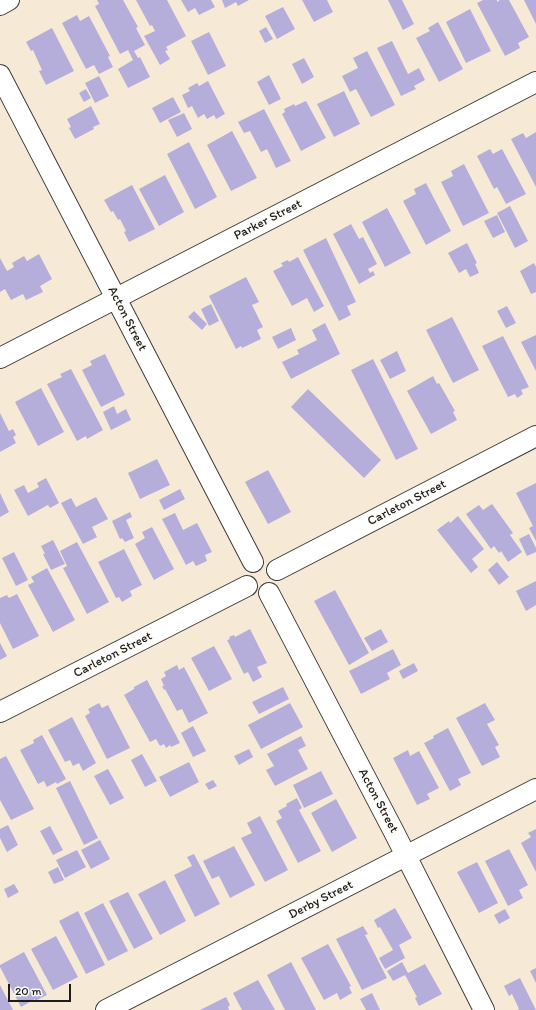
<!DOCTYPE html>
<style>
body{margin:0}
#map{position:relative;width:536px;height:1010px;overflow:hidden;background:#f6ead6;font-family:Itim,sans-serif}
canvas{display:block}
.scale{position:absolute;left:8px;top:984px;width:63px;height:18px;box-sizing:border-box;border:2px solid #1c1c1c;border-top:0;padding-left:5px;font-size:12px;line-height:14px;white-space:nowrap;color:#1c1c1c;-webkit-text-stroke:3px #fdfcf7;paint-order:stroke}
</style>
<div id="map">
<canvas width="536" height="1010"></canvas>
<div class="scale">20 m</div>
</div>
<script>
const context = document.querySelector('canvas').getContext('2d');
context.lineJoin = 'round';
function fillPath(path, color) { context.fillStyle = color; context.fill(path, 'evenodd'); }
function trace(path, color, width, dash) { context.strokeStyle = color; context.lineWidth = width; context.lineCap = dash ? 'butt' : 'round'; context.setLineDash(dash || []); context.stroke(path); }
function drawText(font, color, halo, rows, align = 'center') {
  context.font = font + ' Itim,sans-serif'; context.lineWidth = 4; context.setLineDash([]); context.textBaseline = 'middle'; context.strokeStyle = halo; context.fillStyle = color; for (const [text, x, y, turn = 0] of rows) {
    context.save(); context.translate(x, y); context.rotate((+turn || 0) * Math.PI / 180); context.textAlign = isNaN(turn) ? turn : align; if (halo) context.strokeText(text, 0, 0); context.fillText(text, 0, 0); context.restore();
  }
}
fillPath(new Path2D(`
 M97 0H123L138 27 136 28 145 45 134 51 138 58 140 57 150 77 128 88 118 69 133 60 128 50 120 54 95 6 99 4Z
 M136 0H167L186 36 166 47 168 50 165 51 170 59 160 65 144 36 155 31 152 25 150 26Z
 M181 0H211L215 7 199 15 195 8 188 12Z
 M222 0H249L238 6 236 2 225 8Z
 M302 0H327L333 12 314 22Z
 M388 0H402L414 24 403 30Z
 M483 0H497V2L500 0H509L529 37 518 43 520 48 505 56 477 3Z
 M524 0H536V24Z
 M283 7 295 29 277 39 265 16Z
 M470 9 491 51 466 63 446 22Z
 M77 15 80 21 89 16 110 56 108 57 113 67 99 74 94 65 86 69 62 23Z
 M438 22 463 69 439 82 416 38 430 31 428 28Z
 M266 27 273 39 265 43 259 31Z
 M52 28 74 71 46 85 39 71 42 70 33 50 31 51 26 42Z
 M209 32 226 66 208 75 191 41Z
 M392 41 408 74 419 68 425 80 414 86 416 89 401 96 377 48Z
 M367 51 395 105 371 117 356 89 350 92 342 76 358 68 353 58Z
 M304 58 314 77 302 84 292 64Z
 M269 75 281 99 269 105 257 82Z
 M99 76 109 96 95 103 85 83Z
 M208 81 225 114 216 119 214 115 207 119 204 114 198 118 192 106 188 108 182 95 190 91 188 88 197 83 199 86Z
 M86 89 91 98 84 102 79 93Z
 M344 91 360 124 334 137 317 104Z
 M173 97 181 112 160 123 152 108Z
 M306 101 326 138 301 151 282 114 285 112 284 109 294 104 295 106Z
 M91 106 100 124 93 127 94 129 75 139 69 128 71 127 67 119Z
 M264 109 291 161 276 168 267 149 261 152 250 131 244 133 238 122Z
 M184 113 192 129 177 137 168 120Z
 M232 131 257 178 231 191 207 145Z
 M536 132V187L511 139 523 133 526 138Z
 M189 142 217 197 195 209 167 154Z
 M490 149 493 154 502 149 526 194 506 204 497 187 494 189 477 156Z
 M464 164 489 213 463 226 441 182 453 176 451 171Z
 M165 175 184 212 159 226 139 189Z
 M426 183 451 231 426 245 403 201 416 194 414 189Z
 M132 185 155 229 129 242 124 232 126 231 120 219 118 220 113 211 111 212 104 200Z
 M510 206 528 241 515 248 497 213Z
 M387 208 411 253 385 267 362 222Z
 M497 215 505 232 493 238 484 221Z
 M351 224 359 239 363 237 377 264 368 269 370 273 373 271 375 275 359 284 333 234Z
 M326 238 356 302 347 306 351 315 339 321 303 250Z
 M467 243 477 263 475 264 479 273 470 277 466 269 459 273 448 253Z
 M39 254 52 279 40 286 43 292 26 300 23 294 11 300 5 289 0 292V258L7 271 14 267 12 263 24 256 27 261Z
 M298 257 324 306 314 312 307 298 292 306 273 271 283 266 281 263 288 260 289 262Z
 M534 263 536 267V292L531 294 520 271Z
 M246 277 259 302 252 305 263 327 257 330 261 339 242 348 241 346 236 349 209 296Z
 M211 304 219 321 209 326 201 309Z
 M507 306 516 323 506 328 497 311Z
 M194 311 207 324 202 330 188 317Z
 M452 317 479 370 453 383 426 330Z
 M325 323 340 354 291 379 282 362 299 354 297 350 317 340 312 330Z
 M291 328 296 340 278 349 272 337Z
 M536 335V371L521 342Z
 M503 336 529 387 521 390 523 394 517 398 515 394 508 397 482 346Z
 M397 351 406 371 390 379 380 360Z
 M105 354 125 395 101 407 82 370 92 365 90 361Z
 M373 359 418 449 396 460 351 370Z
 M71 369 103 430 87 439 86 436 77 441 47 384 62 377 60 374Z
 M433 376 437 384 439 383 455 411 453 412 457 420 431 434 407 391Z
 M41 388 64 432 38 446 15 402Z
 M308 389 381 460 364 478 291 407Z
 M114 406 117 414 126 409 131 420 111 430 103 412Z
 M0 413 9 431 13 429 16 435 13 437 16 443 0 452Z
 M157 459 170 485 140 499 128 473Z
 M268 470 291 512 268 524 245 482Z
 M46 478 59 503 50 508 48 505 28 516 14 490 24 485 28 493 39 487 37 483Z
 M536 483V541L529 528 533 526 516 493Z
 M180 489 185 499 164 510 159 500Z
 M0 493 9 512 0 517Z
 M96 497 108 519 92 527 97 537 83 544 61 503 71 498 76 507Z
 M492 504 513 533 510 535 522 552 508 562 501 551 499 553 494 546 491 549 466 514 479 505 483 510Z
 M130 512 132 517 126 520 134 538 125 542 122 538 120 539 112 521Z
 M175 513 183 530 197 523 212 552 205 555 207 561 196 566 193 561 186 565 162 519Z
 M458 516 484 549 472 559 478 567 471 573 437 530 449 521 450 523Z
 M152 527 174 569 154 580 135 544 145 538 142 532Z
 M529 534 536 548V552L527 556 519 539Z
 M53 540 65 564 51 570 43 554H45L41 546Z
 M77 542 109 602 87 614 63 568 67 566 60 551Z
 M124 549 142 585 130 591 132 596 122 602 119 597 116 598 98 562Z
 M14 552 28 580 16 586 2 558Z
 M497 562 509 577 499 585 488 570Z
 M47 568 75 620 53 632 28 585 34 582 31 577Z
 M536 581V605L526 611 516 591Z
 M335 590 369 653 349 665 314 601Z
 M17 594 39 636 13 649 0 623V598L7 595 9 598Z
 M250 629 267 663 257 667 262 677 253 682 248 672 244 674 227 640 230 639 229 637 234 635 235 637Z
 M381 629 388 642 372 651 364 638Z
 M0 643 7 656 0 660Z
 M214 646 232 679 209 691 191 658Z
 M393 649 401 665 387 673 390 679 361 694 349 671Z
 M414 663 418 671 403 679 399 671Z
 M177 665 179 670 184 667 208 713 189 723 182 709 177 711 165 689 164 690 162 686H164L161 679 166 676 164 672Z
 M147 680 180 743 171 747 170 745 166 748 164 744 160 746 156 739 150 742 124 695 134 689V687Z
 M283 687 289 699 259 714 252 702Z
 M99 703 102 708 108 705 130 748 107 759 85 716 90 713 88 709Z
 M290 703 303 727 261 749 248 725Z
 M485 703 495 720 487 724 499 745 495 747 500 757 482 766 456 718Z
 M72 717 96 763 83 771 79 763 73 766 70 760 65 762 48 730Z
 M193 726 206 751 193 757 181 733Z
 M448 728 471 773 458 779 461 785 450 791 424 743 434 738 433 736Z
 M42 735 66 779 57 784 56 782 47 787 44 781 38 784 20 750 34 743 33 740Z
 M301 736 306 746 298 750 308 769 275 786 266 770 274 766 267 754Z
 M249 749 253 757 239 765 234 756Z
 M408 750 410 756 419 751 439 788 427 794 430 799 417 805 393 758Z
 M142 754 157 781 145 787 131 760Z
 M6 756 34 809 11 820 0 800V759Z
 M189 762 199 782 170 797 159 777Z
 M108 769 124 798 110 805 94 776Z
 M321 771 333 794 304 808 293 785Z
 M213 780 217 786 209 790 205 784Z
 M70 781 98 838 84 845 56 788Z
 M297 798 302 808 299 810 321 851 298 863 276 821 282 818 278 811 287 806 286 804Z
 M336 799 357 838 332 852 311 813Z
 M260 816 288 870 265 882 241 838 252 833 247 823Z
 M8 825 18 845 7 852 0 838V829Z
 M50 826 63 850 53 855 40 831Z
 M536 829V872L521 843 531 837 528 833Z
 M100 840 110 859 91 869 81 850Z
 M234 846 255 885 230 898 219 876 212 879 203 861Z
 M509 849 528 885 519 890 523 898 508 906 485 861Z
 M77 850 86 867 65 878 56 860Z
 M194 854 220 904 195 917 174 875 192 866 187 857Z
 M477 862 498 903 479 913 457 872Z
 M58 867 64 880 54 884 48 872Z
 M165 880 186 921 160 935 138 894Z
 M14 884 19 892 8 898 4 889Z
 M128 892 153 939 134 949 109 901Z
 M103 903 128 951 108 961 84 913Z
 M395 908 412 938 399 945 405 958 385 969 379 958 393 950 380 927 378 928 374 920Z
 M505 909 510 918 499 924 494 915Z
 M78 911 105 965 86 974 59 921Z
 M363 926 368 934 365 935 387 978 362 990 336 939Z
 M56 936 78 977 53 990 31 949Z
 M328 944 351 986 349 987 352 993 340 1000 337 993 324 1000 301 958Z
 M24 952 47 995 35 1001V999L21 1007 0 967V965Z
 M291 962 316 1010H285L267 975Z
 M402 962 408 973 425 964 442 994 419 1006 415 998 417 997 405 975 393 981 387 971Z
 M536 968V983L530 971Z
 M520 978 536 1010H517L519 1009 512 994 509 996 504 986Z
 M258 980 275 1010H242L233 993Z
 M0 985 13 1010H0Z
 M372 993 380 1010H366L360 999Z
 M226 997 230 1005 228 1007 229 1010H200Z`), '#b5aeda');
const minor = new Path2D(`
 M0 5 9 0
 M0 75 253 562
 M0 358 536 82
 M277 570 536 436
 M269 593 394 832 484 1010
 M0 712 247 586
 M106 1010 536 789`);
trace(minor, '#3d3b38', 22);
trace(minor, '#fff', 20);
drawText('13px', '#1c1c1c', '#fdfcf7', [
 ["Parker Street",268,220,-27],
 ["Acton Street",127,319,63],
 ["Carleton Street",407,503,-27],
 ["Carleton Street",113,655,-27],
 ["Acton Street",378,801,62],
 ["Derby Street",321,900,-27]
]);
</script>
